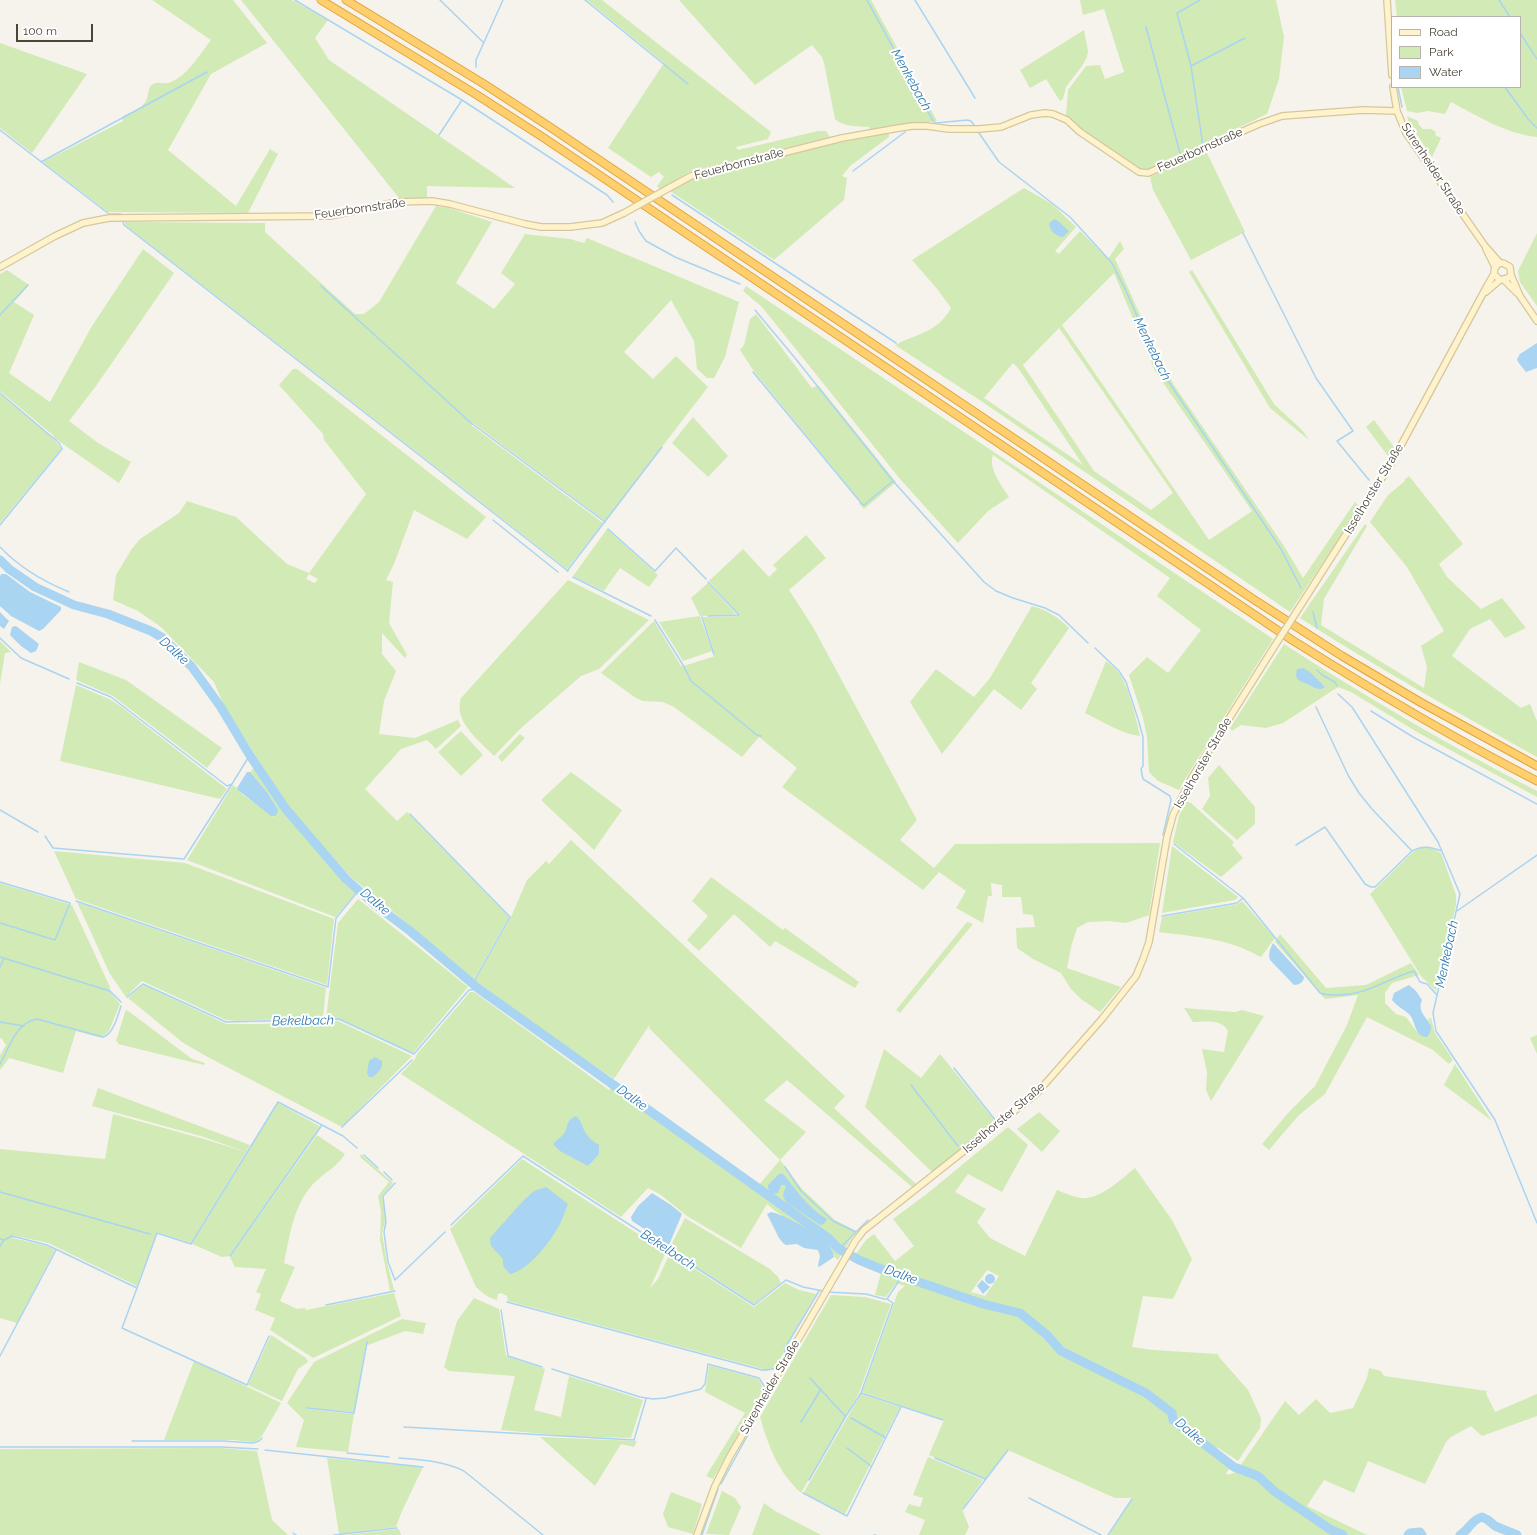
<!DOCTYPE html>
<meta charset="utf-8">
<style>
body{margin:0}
#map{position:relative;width:1537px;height:1535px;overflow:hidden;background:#f6f3ec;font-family:Raleway,sans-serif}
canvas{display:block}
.legend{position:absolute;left:1391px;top:16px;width:130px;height:72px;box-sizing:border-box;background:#fff;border:1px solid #b7b4b0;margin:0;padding:5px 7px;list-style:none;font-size:12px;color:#4b4439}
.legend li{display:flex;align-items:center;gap:8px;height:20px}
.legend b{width:20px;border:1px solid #b7b4b0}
.scale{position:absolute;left:16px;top:24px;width:77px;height:18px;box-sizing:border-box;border:2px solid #4b4439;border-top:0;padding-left:5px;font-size:12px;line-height:14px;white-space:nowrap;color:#4b4439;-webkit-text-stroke:3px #fff;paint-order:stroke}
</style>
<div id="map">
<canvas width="1537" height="1535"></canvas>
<ul class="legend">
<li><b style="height:5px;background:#fff3cd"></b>Road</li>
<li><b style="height:11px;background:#d2eab5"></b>Park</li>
<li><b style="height:11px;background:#a9d4f2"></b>Water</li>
</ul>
<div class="scale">100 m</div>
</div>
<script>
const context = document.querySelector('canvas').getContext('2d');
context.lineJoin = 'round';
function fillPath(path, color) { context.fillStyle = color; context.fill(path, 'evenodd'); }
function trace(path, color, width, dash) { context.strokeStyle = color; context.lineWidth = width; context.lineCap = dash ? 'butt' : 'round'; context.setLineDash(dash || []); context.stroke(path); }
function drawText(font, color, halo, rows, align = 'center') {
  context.font = font + ' Raleway,sans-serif'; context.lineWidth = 4; context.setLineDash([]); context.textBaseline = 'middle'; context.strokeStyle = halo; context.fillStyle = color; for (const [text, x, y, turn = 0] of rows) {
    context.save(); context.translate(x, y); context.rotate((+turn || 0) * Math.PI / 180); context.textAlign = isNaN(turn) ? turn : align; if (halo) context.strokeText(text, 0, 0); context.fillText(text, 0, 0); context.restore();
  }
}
fillPath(new Path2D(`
 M152 0H233L267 43 211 74 168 150 236 206 270 149 278 154 248 213 108 212 43 162 123 121 122 117C128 113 137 110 143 105 150 99 146 88 153 84 159 81 165 85 171 82 188 75 200 54 211 40Z
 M241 0H292L328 20 315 38 329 60 515 188 427 186V198H399Z
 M587 0H602L771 132 768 139 736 147 738 150 818 131H826L830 137 689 172 660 190 657 186 664 177 659 172 651 177 608 148 664 63Z
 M679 0H871L937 121 870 130 869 127C858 126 843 127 835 119L824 63 822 57 812 45 755 85Z
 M1080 0H1276L1284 37 1279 79 1267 114 1156 167 1143 172C1127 161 1073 129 1066 115L1068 90 1086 66 1100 65 1105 79 1124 72 1104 9 1083 15Z
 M1395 0H1537V137C1506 134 1478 116 1451 102L1445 114 1428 111 1417 113 1407 111 1401 87H1520V17H1397Z
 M1084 30 1088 51 1087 57 1082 66 1066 87 1063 99 1060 101 1046 79 1030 88 1020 70Z
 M0 43 87 74 32 153 0 128Z
 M1407 116 1418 121 1419 125 1423 129H1431L1436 132 1435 135 1441 138 1432 157 1409 123Z
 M889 133V137L850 166 842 176 847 178 844 200 774 260 670 191 692 179 832 144Z
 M1206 151 1245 232 1191 260 1153 190 1150 177Z
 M1024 188 1052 204 1076 227 1055 251 1059 254 1080 231 1108 259 1120 241 1124 249 1115 259 1163 366 1174 385 1284 546 1303 578 1355 502 1360 507 1290 612 981 401 895 345C918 333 937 333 951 308L938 290 912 260ZM1114 273 1155 371 1252 511 1209 540 1062 325ZM1059 328 1173 493 1151 510 1094 471 1023 365ZM1013 363 1018 368 1083 465 984 398Z
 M436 206 449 208 492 222 456 283 494 309 515 284 501 273 525 234 570 239 584 243 587 238 739 302 725 357 714 378H707L697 369 694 341 671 300 624 352 653 379 676 356 708 387 605 521 473 423 471 425 603 523 567 569 125 225V222L265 223V232L355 314H364L379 302Z
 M1537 233V306L1520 282 1518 271Z
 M143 249 174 273 96 386 69 421 98 443 131 462 119 483 53 437 54 436 0 391V274L7 270 29 285 14 302 34 315 9 373 50 402 92 326Z
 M1192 270 1274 404 1303 431 1309 440 1270 408 1189 272Z
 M746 286 1273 639 1187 776 1179 790 1158 781 1149 772 1147 737 1143 718 1129 675 1147 657 1168 673 1201 630 1157 596 1170 578 993 455C988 469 1002 486 1009 497L988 511 958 543 900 479 762 307 743 291Z
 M756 314 812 388 818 385 896 482 864 509 859 503 861 502 753 370 740 350 744 345 750 319Z
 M293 369H297L486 517 467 539 414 510 394 564 386 580 393 582 389 623 407 655 405 658 382 633V654L396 671 384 701 379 734 415 738 458 720 461 726 436 749 427 740 401 749 365 789 397 821 407 812 509 917 474 979 350 876 288 806 224 706 214 682 161 627 138 611 113 600 116 575 131 550 140 539 179 513 187 501 236 517 287 564 309 573 366 494 324 440 323 434 279 385ZM309 574 318 579 315 583 306 579Z
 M0 394 48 434C52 439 58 443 61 449L0 523Z
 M693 417 728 456 708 477 672 443Z
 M1374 420 1394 447 1388 456 1366 427Z
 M1409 476 1463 544 1439 564 1447 577 1481 609 1502 598 1526 628 1505 638 1490 619 1470 629 1452 656 1521 708 1530 704 1537 721V757C1457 712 1377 668 1300 618L1365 524 1367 526 1324 599 1321 625 1424 688 1427 667 1421 646 1444 631 1407 567 1370 522 1388 495 1405 481 1404 480Z
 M607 529 658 575 649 587 620 568 604 591 573 576Z
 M806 535 826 558 789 590 813 627 917 820 900 840 934 868 955 844 1160 843 1149 915 1126 923 1108 921 1088 922 1077 928 1071 947 1067 968 1121 987 1100 1012 1081 999 1071 989 1061 973 1033 959 1017 948 1016 928 1035 927 1033 915 1023 914 1021 897H1002V885L991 883 992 896H988L983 923 956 908 966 891 939 872 923 890 782 787 797 768 759 737 742 757 674 707 663 702 643 701 636 698 601 673 654 621 681 666 687 665 715 656 703 617 740 616 709 581 743 549 769 577 777 569 773 565Z
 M568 580 649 620 599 669 581 676 520 729 494 756C480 741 453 722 461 698Z
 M708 583 736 614 700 616 712 651 683 661 659 622 700 616 691 598Z
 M1032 606C1047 610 1058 617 1069 628L1031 683 1037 689 1021 710 994 689 942 754 910 702 936 669 974 697 990 678Z
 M0 641 11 652 5 653 0 684Z
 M1284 644C1366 697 1450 746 1537 791V797L1417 732 1351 692 1338 687 1283 723 1266 728 1241 725 1232 731 1230 728Z
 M1106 661C1110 664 1115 668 1118 672 1129 686 1136 718 1140 736 1121 734 1102 721 1085 713Z
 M79 662 126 680 222 748 207 768 113 696 76 680Z
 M76 685 109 699 119 705 227 789 220 799 60 761Z
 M461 731 483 755 461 776 438 752Z
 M520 734 525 738 502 762 498 757Z
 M1219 765 1255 807V824L1237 840 1202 809 1210 796 1208 778Z
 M255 767 283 809 344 881 357 892 335 917 187 860 233 785 237 788 242 794 274 817 277 808 267 792 250 772Z
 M571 772 622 810 594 850 541 800Z
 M1186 801 1191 803 1234 842 1232 845 1243 858 1221 877 1173 842 1179 816Z
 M571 840 845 1096 834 1108 916 1184 912 1187 787 1080 764 1100 806 1132 780 1160 802 1189 835 1220 856 1231 838 1260C833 1257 830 1246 825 1241 807 1227 783 1220 767 1204L741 1248 687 1216 661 1195 648 1188 621 1217 401 1074 415 1059 417 1054 470 992H474L609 1090 616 1081 759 1185 780 1160 649 1028 650 1024 614 1079 546 1033 475 980 511 917 527 880 546 861 549 864Z
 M1172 846 1238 897 1235 900 1162 913Z
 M1429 847 1441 853 1456 895V905L1436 991 1421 976 1370 894 1413 852 1420 848Z
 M54 851 185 863 334 919 327 985 76 899Z
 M711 877 783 930 785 928 859 982 855 988 775 941 770 947 734 914 699 951 687 940 708 916 692 901Z
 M0 883 72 905 110 987V992L120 1004 109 1031 105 1035H103L102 1038 76 1031 63 1073 9 1058 0 1070V1055L6 1045 2 1039 0 1038Z
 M358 899 468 987 413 1053 338 1018H326L338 923Z
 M1242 901 1275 938 1261 957C1227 938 1196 937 1159 932L1162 917 1238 904Z
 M77 902 326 988 323 1017 237 1021 226 1020 142 981 126 997 110 974Z
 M967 922 973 924 900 1013 896 1010Z
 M1280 934 1326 988 1366 985 1411 963 1419 975 1392 983 1385 993V1003L1396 1014 1406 1017 1417 1032 1430 1024 1428 1019 1431 1018 1435 1033 1453 1060 1449 1064 1433 1050 1367 1017 1325 1094 1299 1115 1269 1150 1262 1144 1289 1112 1315 1086 1347 1025 1358 995 1325 999 1275 942Z
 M144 985 226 1024H259L338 1021 412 1056 342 1127 204 1055 182 1042 128 998 141 986Z
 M1184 1008 1235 1012 1242 1010 1264 1016 1211 1101 1206 1090 1207 1072 1202 1049 1224 1052 1228 1031C1221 1018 1205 1022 1193 1022Z
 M127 1010 192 1059 205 1063 204 1065 118 1044V1042L116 1041 125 1012Z
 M1537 1035V1054L1530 1038Z
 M884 1049 921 1078 940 1054 995 1121 932 1172 865 1107Z
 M1455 1064 1492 1121 1444 1085Z
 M98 1088 250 1145 246 1152 204 1137 92 1106Z
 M278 1103 321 1127 229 1256 222 1257 192 1244Z
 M1039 1112 1060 1131 1042 1152 1017 1129Z
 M113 1114 204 1139 246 1152 191 1243 157 1232 137 1286 48 1243 12 1235 13 1238 47 1246 55 1250 17 1323 0 1318V1149L105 1159Z
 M1008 1127 1028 1145 1002 1192 968 1174 955 1192 986 1209 977 1222 990 1238 1025 1256 1057 1190C1065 1193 1073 1197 1081 1198 1098 1201 1123 1178 1135 1168L1172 1220 1192 1259 1173 1299 1143 1296 1132 1347 1153 1350 1218 1354 1219 1357 1248 1390 1261 1418 1260 1428 1238 1461 1217 1447 1216 1450 1234 1463 1226 1473 1228 1475 1236 1472 1285 1401 1299 1415 1316 1399 1330 1413 1353 1408 1367 1378 1369 1368 1381 1371 1384 1376 1487 1391 1486 1393 1495 1412 1537 1394V1416L1482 1436 1471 1426 1451 1437 1446 1442 1425 1484 1368 1461 1354 1493 1324 1480 1307 1506 1367 1535H1109L1133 1498H1115L1008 1450 985 1479 929 1455 944 1420 862 1392 898 1292 905 1286 896 1283 886 1297 875 1295 881 1273 872 1264 855 1255 866 1240 874 1234 895 1261 914 1246 893 1219 928 1193ZM987 1270 999 1276 985 1296 971 1292Z
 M317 1135 345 1154C337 1167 324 1173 314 1183 293 1205 290 1236 284 1263L295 1267 280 1301 297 1309 305 1308 306 1310 394 1293 401 1316 313 1358 270 1330 275 1318 255 1310 261 1294 256 1292 266 1269 235 1267 230 1257Z
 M361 1154 393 1183 382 1196 385 1212V1222L382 1233 387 1263 394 1290 390 1291 380 1240 381 1212 378 1196 389 1182 360 1157Z
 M522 1159 666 1252 650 1288 658 1279 670 1253 754 1307 785 1283 799 1290 816 1294 784 1349C784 1354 778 1364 774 1367 771 1370 767 1369 763 1369L508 1301 507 1296 501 1293 498 1294 497 1300C488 1298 483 1293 476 1287L450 1229Z
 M685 1218 770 1269 778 1277 781 1283 754 1304 669 1249Z
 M831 1295 865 1297 891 1304 859 1393 801 1493C778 1472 768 1445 760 1417Z
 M474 1298 499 1309 506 1356 545 1369 534 1410 561 1417 569 1376 643 1400 631 1438 567 1436 501 1430 515 1376 449 1371 444 1367 457 1321Z
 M402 1319 426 1323 423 1334 405 1331 368 1345 366 1344 354 1412 307 1408V1409L354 1414 348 1452 296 1447 304 1420 287 1403 314 1362Z
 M271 1335 306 1358 308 1362 298 1369 282 1401 248 1385Z
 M194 1361 281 1403 262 1436 258 1440 254 1442 232 1440H164Z
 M709 1365 758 1379 762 1386V1392L713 1479 706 1476 745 1413 705 1392Z
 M861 1394 900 1407 845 1514 805 1494 804 1492Z
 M540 1437 637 1441 634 1447 621 1444 595 1486Z
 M221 1448 257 1451 272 1520 288 1535H0V1449Z
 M928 1457 983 1480 962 1509 969 1527 965 1535H919L925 1520 905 1512 909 1504 920 1507 923 1498 913 1495Z
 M327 1458 423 1467 402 1511 396 1527 339 1534Z
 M722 1491 735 1498 741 1507 729 1535 706 1534Z
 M671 1492 702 1504 693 1534 668 1527 663 1514Z
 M764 1503 775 1511 821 1535H752Z
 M399 1529 401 1535H345Z`), '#d2eab5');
fillPath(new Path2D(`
 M1055 219 1058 221 1069 231 1063 237C1055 236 1050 231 1049 223Z
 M1537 343V368L1526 372 1518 362 1517 359 1520 354Z
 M1 574H6L30 592 61 607V610L43 629 39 631 11 616 0 606V577Z
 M0 612 9 621 4 629 0 626Z
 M16 626 39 644 36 651 31 653 21 646 10 635 12 627Z
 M1303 668 1310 672 1325 687 1322 689C1316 689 1314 687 1309 685 1300 680 1294 682 1297 669Z
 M247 772H250L267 792 277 808 278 812 275 816H271L238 790 237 788Z
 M1273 943 1304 977C1304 982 1299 985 1294 985L1270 960C1268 953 1270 949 1273 943Z
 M1409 985 1416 991 1422 1000C1414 1017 1441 1022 1427 1037 1414 1037 1416 1021 1409 1014 1403 1009 1397 1006 1392 1000L1394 993Z
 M375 1057 382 1061C383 1069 378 1072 373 1077H369L367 1073 369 1061Z
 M576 1116C582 1122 581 1123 584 1130 587 1136 593 1142 599 1145V1154L588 1166 560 1151 553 1144C556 1140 562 1137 565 1132 569 1124 565 1122 576 1116Z
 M779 1174H783C796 1189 808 1209 827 1219L824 1224 820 1225 786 1202 783 1196 784 1191 786 1188 785 1185H781L778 1193 773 1194C769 1192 768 1189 768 1185Z
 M546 1187 568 1204C565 1211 563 1218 560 1224 551 1241 529 1270 510 1274 505 1269 502 1266 503 1259L491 1246 490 1238 522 1202 534 1191Z
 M652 1193 671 1205 682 1214 669 1245 632 1221 631 1217 638 1206Z
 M771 1212C781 1213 818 1234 825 1241 830 1246 833 1251 834 1257L819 1267 818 1265 820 1256 818 1250 804 1248 797 1244 786 1245 783 1243 779 1238 767 1214Z
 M985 1279a5 5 0 1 1 10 0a5 5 0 1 1-10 0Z
 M982 1280 990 1287 983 1294 977 1286Z`), '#a9d4f2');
trace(new Path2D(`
 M295 0 462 100 607 195 613 202
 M440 0 483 42
 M585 0 688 84
 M867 0 933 121 936 123 967 120 971 121 974 125
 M915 0 975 98
 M1200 0 1177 13 1191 66 1203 146
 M1499 0 1510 17
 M1146 27 1180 153
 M1520 33 1537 59
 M1191 66 1245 38
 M476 67V60L503 0
 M1398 87 1402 107
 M1505 87 1528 119 1537 128
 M0 130 109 214H121V215
 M979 133 999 162 1070 217 1112 263 1127 293 1160 369 1281 549 1301 588
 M439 135 462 100
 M41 162 207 72
 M853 171 905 132
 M672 195 896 343
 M123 222 124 225 568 571
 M635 222 639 231 646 241 675 257 740 284
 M1243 233 1316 378 1353 431 1337 441 1369 480
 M321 286 471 423 605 522
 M755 310 795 358 893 481 984 582 996 591 1013 598 1045 608 1059 615 1088 643
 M0 315 28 285
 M753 372 862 504 864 505 893 481
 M0 393 59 443 62 449 0 525
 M493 520 558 572
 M608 529 655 571 676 548 706 579
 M0 547C20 568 42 581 69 592
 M567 571 662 447
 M573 577 651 616
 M1313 612 1317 628
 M708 616 739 615 708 582
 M702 617 714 655
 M655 620 683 665 691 681 757 735 761 736
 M0 638 21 658 69 679
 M1095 648 1119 671 1126 682 1138 719 1143 737V766L1141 769 1143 779 1170 796 1171 800 1163 835
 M1317 670 1322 675 1335 682 1337 686
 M77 683 111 697 227 786 232 784 248 758 251 757
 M1338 694 1352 707 1438 842 1460 894 1433 1013 1436 1031 1495 1120 1537 1223
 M1316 707 1348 775 1359 793 1372 809 1412 851C1423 845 1430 847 1442 851
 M1371 711 1413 737 1537 804
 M0 810 38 832
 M410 814 510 917 473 983
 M45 836 53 848 184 859 232 784
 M1174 844 1243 898 1320 993C1325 995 1330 995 1335 995 1367 996 1385 979 1414 971L1420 982 1427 984 1437 995
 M1296 845 1325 827 1365 884 1371 887H1375L1411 852
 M0 882 70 903 55 940 0 923
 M76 901 328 987 336 918 359 890
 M1457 911 1537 855
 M1162 916 1237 903 1243 898
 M0 957 110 991 121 1002
 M0 967 4 958
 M127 997 143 984 226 1022 339 1019 414 1054 469 990 479 989
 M0 1022 24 1026
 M0 1064C10 1047 15 1023 37 1019L103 1037C113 1035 118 1015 121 1006
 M911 1085 958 1146
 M342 1127 412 1060
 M364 1155 378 1168
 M785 1167 801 1191 833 1221 856 1232
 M933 1171 996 1121 954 1068
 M384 1172 392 1180
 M395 1183 383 1196 386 1222 384 1232 388 1262 395 1280 445 1232
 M0 1192 150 1234
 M451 1225 523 1156 754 1305 786 1280 803 1287 823 1291
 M0 1239 4 1240 12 1236 47 1245 137 1288 157 1233 191 1244 278 1102 343 1136 357 1148
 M0 1246 4 1240
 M839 1249 868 1220
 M230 1256 322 1125
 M137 1288 122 1328 247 1385 269 1336
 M827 1292 866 1294 884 1299H887L902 1276
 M507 1302 762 1370C766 1370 771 1370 775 1368 780 1365 786 1354 785 1348L819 1291
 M326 1305 395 1291
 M501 1310 508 1356 542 1367
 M0 1356 56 1250
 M552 1369 640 1397 653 1399 665 1398 701 1389 705 1384 708 1364 759 1378 764 1386
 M810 1378 845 1416
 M861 1393 943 1420
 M307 1408 354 1413 367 1342
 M851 1418 886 1438
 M801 1422 821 1389
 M404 1427 634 1440 646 1399
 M132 1441H223L253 1443 259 1441 262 1438
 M0 1447H221L258 1449
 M847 1448 871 1466
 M265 1450 423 1467
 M347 1453 389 1457
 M399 1458C422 1460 444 1461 464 1471L543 1535
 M935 1458 985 1479
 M809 1480 846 1416 861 1393 893 1303 887 1299
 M721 1484 756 1420
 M803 1493 847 1516 901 1407
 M1029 1498 1101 1535
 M963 1509 1008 1450
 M293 1533 296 1535
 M334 1535 397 1528
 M702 1535 718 1489
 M874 1535H876
 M1108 1535 1132 1499`), '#a9d4f2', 1.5);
trace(new Path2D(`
 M0 560 9 569 35 587 74 605 108 614 151 631 163 638 192 667 220 706 249 754 285 808 346 879 373 903 410 931 479 989 828 1238 839 1249 859 1260 881 1269 983 1304 1020 1313 1047 1335 1061 1351 1146 1393 1172 1413 1173 1420 1234 1467 1258 1476 1274 1491 1331 1530 1343 1535
 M1408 1535 1410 1533 1420 1532 1422 1535
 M1460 1535C1469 1530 1471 1520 1482 1517L1488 1520 1495 1526 1517 1535`), '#a9d4f2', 9);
const secondary = new Path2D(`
 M1387 0 1392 75
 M1393 87 1397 111 1406 133 1485 246 1500 263
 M669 188 691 176 842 138 893 129 912 126H927L949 129H979L1001 127 1031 115 1045 113 1053 114 1067 120 1080 132 1139 172 1148 173 1259 124 1282 116 1363 110 1397 111
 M1486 249 1495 267
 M0 267 55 236 83 223 109 218 330 216 397 202 432 201 450 204 525 224 541 227H570L602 223 624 213
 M1511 275 1508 278 1500 280 1494 274C1494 268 1496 263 1503 263L1510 267 1511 275 1520 296 1537 321
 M1504 280 1517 293
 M1486 292 1500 280
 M1299 608 1392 462 1487 286 1494 274
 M697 1535 715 1486 729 1458 856 1240 864 1230 1037 1093 1102 1019 1136 976 1143 959 1149 942 1167 837 1173 815 1191 779 1274 647`);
const highway = new Path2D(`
 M321 0 477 95 544 138 1292 640C1372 690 1453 738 1537 781
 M346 0 484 84 550 127 1253 599 1342 656 1420 702 1537 766`);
trace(secondary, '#d6c79b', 8);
trace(highway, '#e0a43c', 9);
trace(secondary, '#fff3cd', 5.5);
trace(highway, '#ffcf6e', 7);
const secondaryBridge = new Path2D(`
 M624 213 669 188
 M1274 647 1299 608`);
trace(secondaryBridge, '#d6c79b', 8, []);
trace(secondaryBridge, '#fff3cd', 5.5);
drawText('12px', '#4b4439', '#fff', [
 ["Feuerbornstraße",1200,150,-24],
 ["Feuerbornstraße",739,164,-15],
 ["Sürenheider Straße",1433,169,57],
 ["Feuerbornstraße",360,209,-8],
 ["Isselhorster Straße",1374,489,-59],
 ["Isselhorster Straße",1203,763,-60],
 ["Isselhorster Straße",1004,1118,-40],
 ["Sürenheider Straße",770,1387,-60]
]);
drawText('italic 13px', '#2e7ab2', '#fff', [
 ["Menkebach",911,80,61],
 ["Menkebach",1152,349,64],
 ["Dalke",174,651,42],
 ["Dalke",375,902,40],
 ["Menkebach",1447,954,-78],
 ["Bekelbach",303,1021,-1],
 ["Dalke",632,1098,36],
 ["Bekelbach",668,1250,33],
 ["Dalke",901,1275,20],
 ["Dalke",1190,1432,41]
]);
</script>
